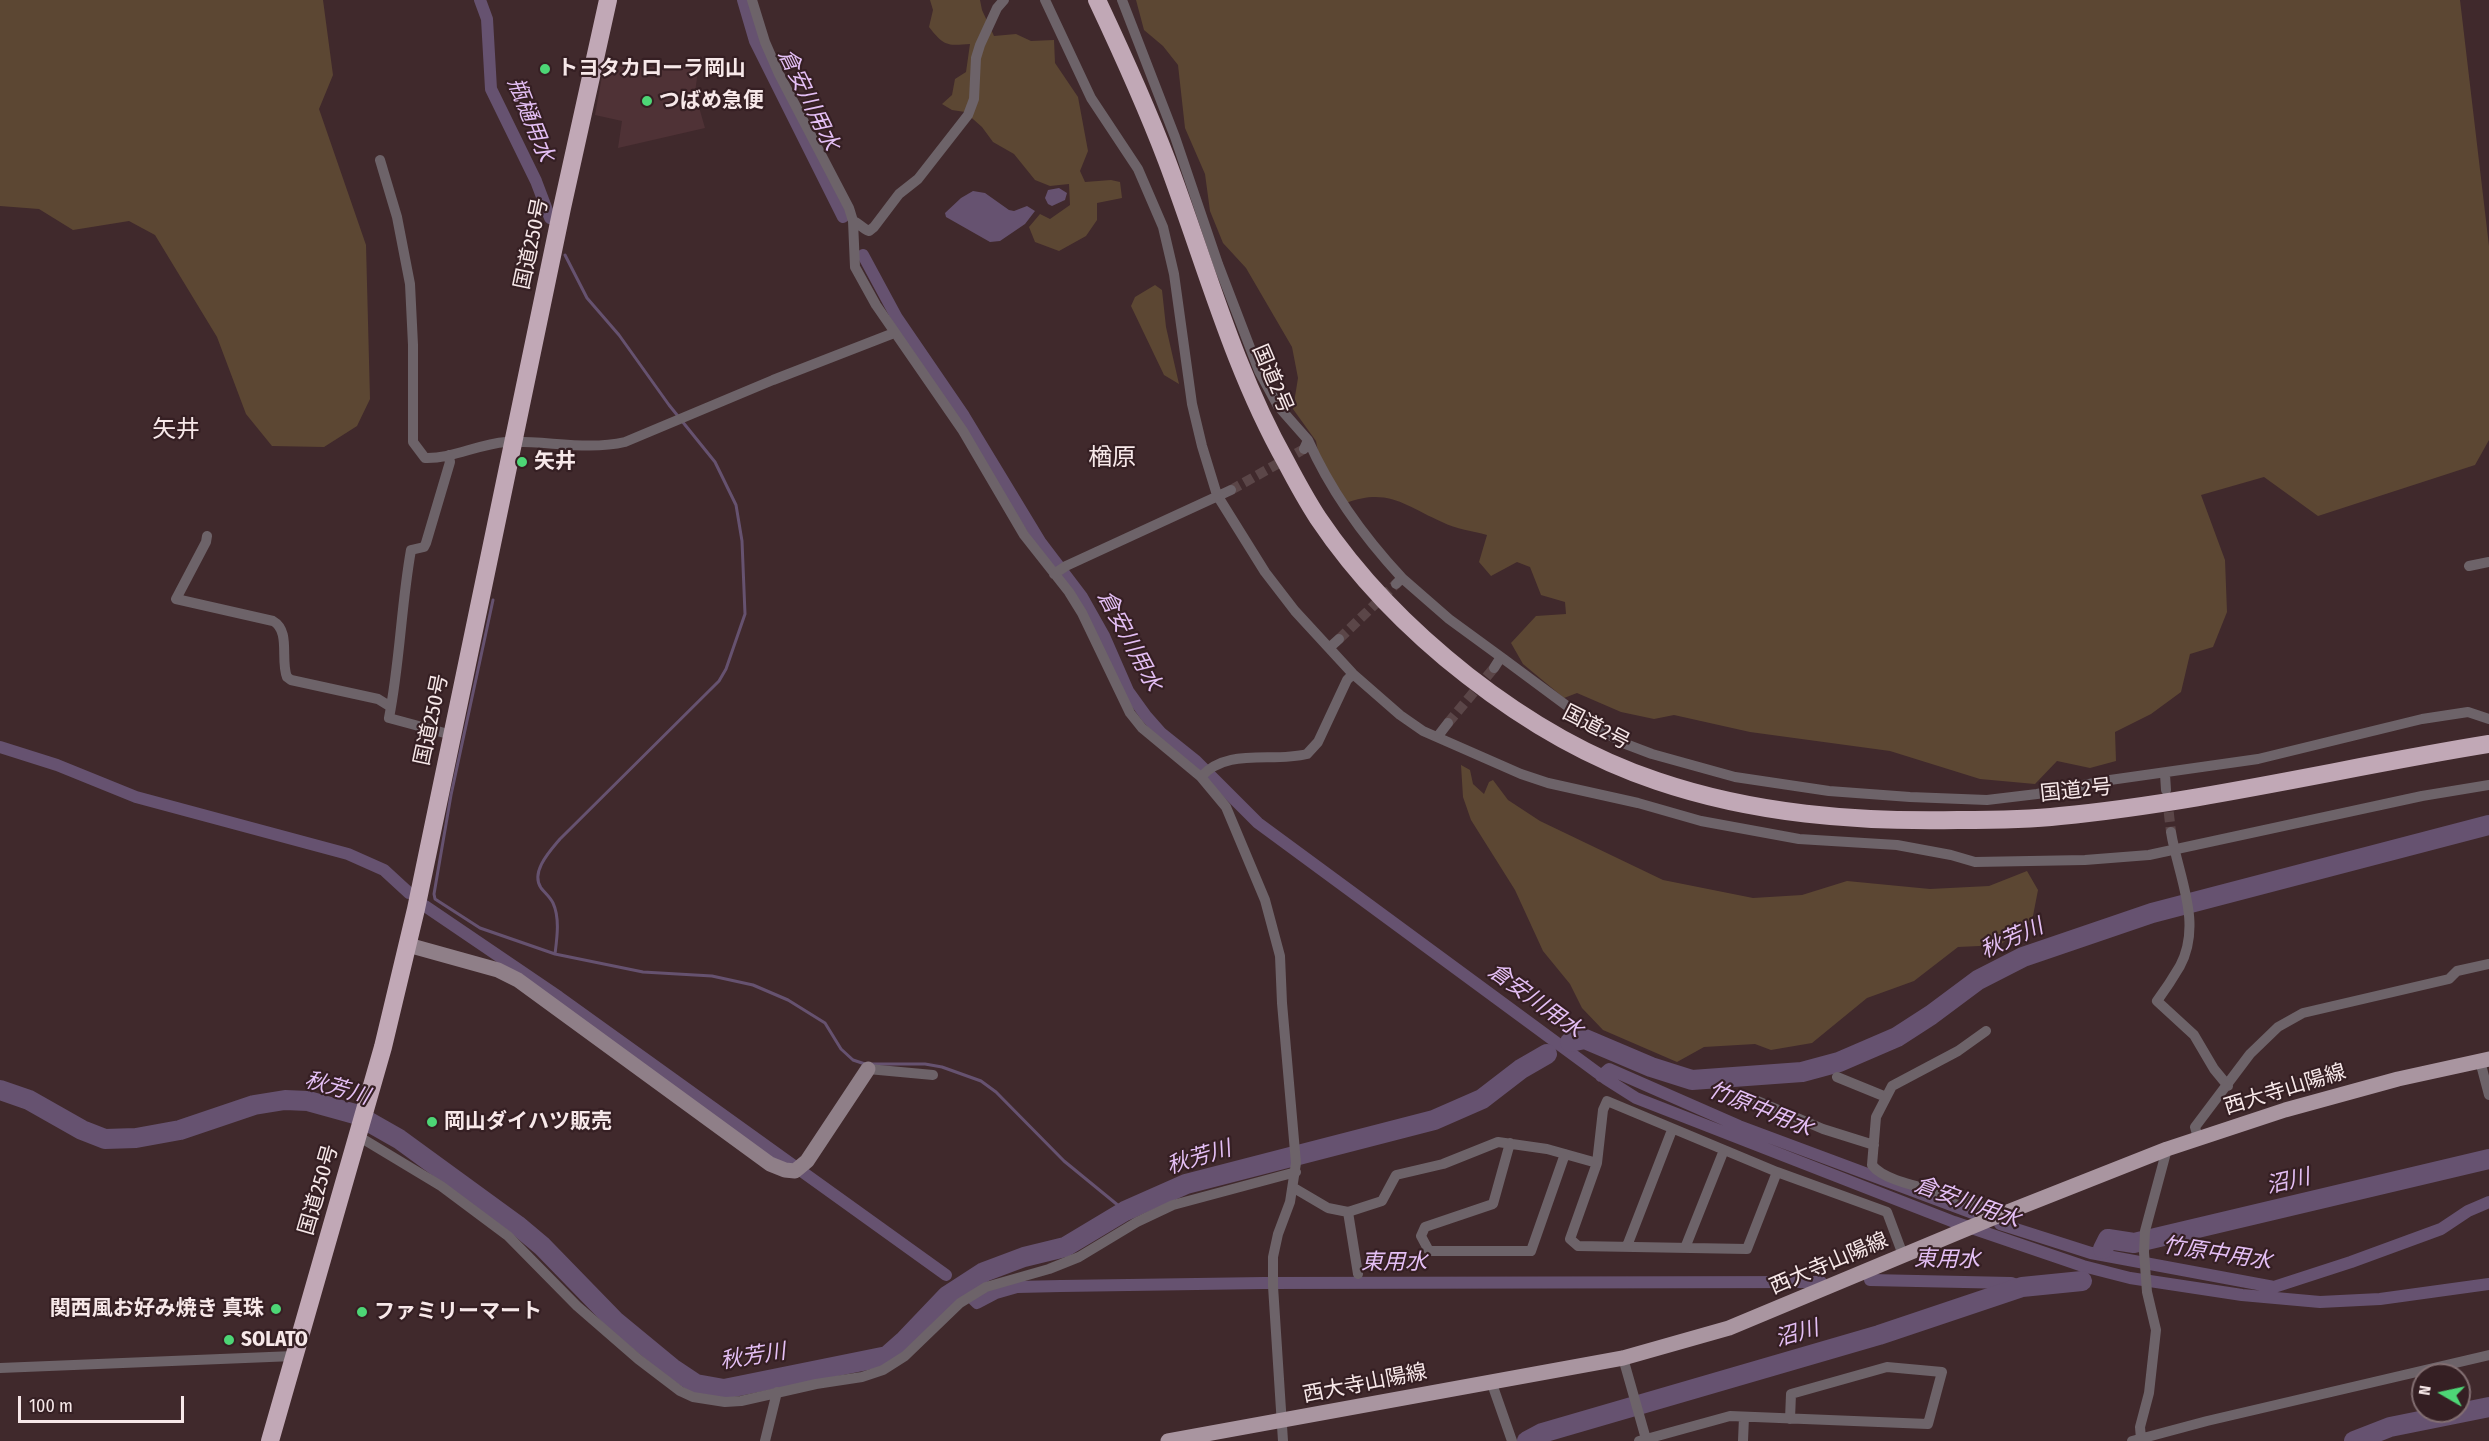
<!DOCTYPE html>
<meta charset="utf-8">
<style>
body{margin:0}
#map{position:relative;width:2489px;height:1441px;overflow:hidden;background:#40292c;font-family:"Fira Sans Condensed",sans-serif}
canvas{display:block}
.north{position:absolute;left:2411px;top:1363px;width:60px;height:60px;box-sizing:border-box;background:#351f23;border:2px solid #836f72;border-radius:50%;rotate:279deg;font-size:16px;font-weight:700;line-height:24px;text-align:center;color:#f7e8e9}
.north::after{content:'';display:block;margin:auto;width:21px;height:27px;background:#4dd676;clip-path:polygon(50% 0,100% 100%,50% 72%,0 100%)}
.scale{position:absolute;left:18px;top:1396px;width:166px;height:27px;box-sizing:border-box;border:3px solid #f7e8e9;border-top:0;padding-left:8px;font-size:18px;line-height:21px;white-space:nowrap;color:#f7e8e9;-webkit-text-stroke:4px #351f23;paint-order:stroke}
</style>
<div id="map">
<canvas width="2489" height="1441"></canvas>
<div class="north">N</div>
<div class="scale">100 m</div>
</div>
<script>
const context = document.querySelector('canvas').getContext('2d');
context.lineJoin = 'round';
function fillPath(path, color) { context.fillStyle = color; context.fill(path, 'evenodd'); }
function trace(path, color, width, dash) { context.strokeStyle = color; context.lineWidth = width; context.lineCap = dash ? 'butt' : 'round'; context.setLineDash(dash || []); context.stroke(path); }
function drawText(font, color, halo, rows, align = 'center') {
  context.font = font + ' "Fira Sans Condensed","Noto Sans JP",sans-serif'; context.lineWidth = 4.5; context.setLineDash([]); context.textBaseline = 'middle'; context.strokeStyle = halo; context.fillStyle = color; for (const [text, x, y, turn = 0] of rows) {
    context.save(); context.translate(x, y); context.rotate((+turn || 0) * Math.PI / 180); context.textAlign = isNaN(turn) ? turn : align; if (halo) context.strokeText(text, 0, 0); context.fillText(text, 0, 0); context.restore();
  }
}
fillPath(new Path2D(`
 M699 62 695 93 705 128 618 148 622 121 595 115 604 65 641 68Z`), '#4f3236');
fillPath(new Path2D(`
 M0 0H323L333 75 319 109 366 245 370 399 357 426 324 447 272 446 246 414 217 337 155 235 129 221 73 230 39 209 0 206Z
 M930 0H980L982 10 994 36 1016 34 1031 41 1054 40 1055 63 1078 97 1088 151 1080 171 1085 182 1111 180 1120 182 1122 198 1097 203V220L1086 236 1059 251 1035 242 1029 227 1040 214 1050 219 1070 205 1069 184 1050 186 1035 180 1014 154 993 142 982 127 965 112 952 110 942 104 952 95 955 79 966 72 970 44C947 46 944 46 929 27L933 10Z
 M1136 0H2460L2489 246V440L2475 465 2318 516 2264 477 2201 495 2225 560 2227 612 2213 647 2190 654 2181 692 2151 714 2115 732 2116 761 2090 768 2057 761 2035 784 1980 779 1890 751 1750 732 1674 715 1654 719 1621 712 1577 693 1564 698 1523 664 1511 643 1536 616 1566 614 1565 602 1541 595 1530 567 1517 562 1491 576 1479 562 1487 535C1473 531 1456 529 1442 522 1406 506 1388 487 1346 503L1319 456 1316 441 1293 409 1298 378 1292 347 1246 268 1223 243 1210 211 1205 174 1185 128 1178 65 1163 46 1144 30Z
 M1155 285 1162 290 1166 327 1179 384 1164 375 1131 306 1135 297Z
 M1461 765 1470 770 1473 784 1484 794 1489 782 1493 780 1508 800 1540 821 1663 880 1753 898 1802 895 1847 881 1930 889 1989 886 2027 871 2038 890 2032 921 2000 945 1958 947 1914 981 1867 998 1812 1043 1771 1050 1755 1044 1704 1047 1677 1062 1603 1030 1582 1008 1570 984 1543 951 1515 890 1471 820 1463 797Z`), '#5c4733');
fillPath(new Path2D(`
 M1059 188 1067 193 1065 200 1052 206 1048 204 1045 198 1048 190Z
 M973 191 985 193 1009 210 1014 211 1027 206 1035 211 1025 224 1000 241 990 242 946 217 945 213 961 198Z`), '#665270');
trace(new Path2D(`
 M493 600 451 795 434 894 435 899 480 928 555 954 643 972 712 976 753 985 788 1000 825 1023 841 1049 853 1060 865 1064
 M555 954C557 938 560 918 553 903 550 897 545 893 541 888 530 872 550 851 560 839L719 681 726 669 745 614 742 541 736 505 715 462 669 405 619 335 587 298 565 255
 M872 1064H925L942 1067 981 1081 996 1092 1064 1161 1125 1211`), '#665270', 3);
trace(new Path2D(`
 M480 0 487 19 491 89 536 181 550 218
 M743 0 755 41 843 217
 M863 255 897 318 964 416 1041 543 1082 597 1104 636 1128 691 1146 716 1161 733 1196 761 1258 823 1606 1079 1636 1098 1954 1222 2083 1266 2130 1278 2242 1295 2320 1302 2380 1299 2489 1284
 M0 747 57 765 136 797 348 854 384 870 409 893
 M425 906 559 997 946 1275
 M1601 1076 1609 1069 1739 1126 1975 1214
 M2000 1224 2091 1253 2274 1287 2351 1262 2441 1229 2468 1211 2489 1202
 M1870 1280 2011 1283 2022 1287
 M972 1298 977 1303 996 1293 1017 1287 1061 1286 1264 1283 1821 1282`), '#665270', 12);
trace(new Path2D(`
 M1570 1042 1585 1039 1651 1067 1692 1080 1802 1072 1839 1062 1897 1037 1931 1015 1978 980 2023 957 2152 913 2489 825
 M0 1090 29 1100 82 1130 105 1139 136 1138 180 1130 254 1105 285 1100 308 1101 355 1114 399 1139 517 1225 542 1246 615 1321 672 1368 696 1384 724 1389 887 1356 905 1340 947 1296 984 1272 1024 1257 1065 1247 1125 1211 1186 1184 1434 1120 1482 1099 1521 1069 1547 1054
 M2103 1249 2108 1239 2134 1243 2489 1159
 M1527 1441 1542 1433 1879 1335 2022 1287 2082 1281
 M2354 1441 2390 1427 2489 1407`), '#665270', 20);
trace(new Path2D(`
 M1231 490 1304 449
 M1339 639 1396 584
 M1448 723 1494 668
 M2167 797 2171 832`), '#5b4648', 10, [10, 5]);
trace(new Path2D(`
 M752 0 765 42 779 74 849 208 853 221 855 267 876 305 963 431 1024 535 1069 592 1082 613 1130 713 1142 728 1201 777 1226 807 1265 900 1280 956 1282 1003 1296 1163 1290 1202 1278 1234 1273 1257V1286L1283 1441
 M1045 0 1091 98 1138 169 1163 227 1174 274 1192 404 1202 446 1217 495 1265 572 1295 611 1353 674 1400 715 1423 731 1521 774 1548 783 1638 803 1701 821 1799 839 1897 845 1951 855 1975 862 2085 860 2149 855 2422 796 2489 785
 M1122 0 1175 137 1218 264 1259 371 1278 406 1308 440
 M380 160 397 217 410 284 413 345V442L425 458C452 459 478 444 506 442 545 440 586 451 625 442L773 380 894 333
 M853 221C859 223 863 229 869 231L874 227 899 194 918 179 968 115 974 99 976 58 980 45 997 8 1004 0
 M1304 449 1308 440C1331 492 1364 537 1402 578
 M449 455 450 462 426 543 424 547 411 550C401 606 400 662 389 718L452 735
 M207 536 206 542 176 599 273 621C291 631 280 660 287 677L291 680 378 699 391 707
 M2469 566 2489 562
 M1054 574 1066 566 1231 490
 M1396 584 1402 578 1449 619 1501 657 1494 668
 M1329 648 1339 639
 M1501 657 1594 726 1623 743 1652 754 1735 777 1829 791 1910 797 1987 800 2037 794 2110 780 2258 759 2422 719 2468 712 2489 719
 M1438 736 1448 723
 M2165 774 2166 790
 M1201 777C1227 747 1272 763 1307 754L1318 742 1347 680 1353 674
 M2171 832C2178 876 2203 923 2180 966 2173 978 2165 990 2157 1001L2194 1035 2214 1069 2228 1086
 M1986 1031 1958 1051 1892 1086 1876 1117 1872 1165C1890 1190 1977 1191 1995 1217
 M2480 1061 2489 1095
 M868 1069 933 1075
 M1837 1077 1886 1097
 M1753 1099 1823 1129 1874 1145
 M358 1136 441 1186 508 1236 577 1306 638 1359 680 1391 693 1397 725 1402 741 1401 816 1384 862 1377 883 1370 905 1356 960 1303 986 1287 1049 1269 1079 1257 1137 1222 1173 1205 1296 1172
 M2198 1138 2195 1127 2250 1054 2278 1027 2303 1013 2449 979 2457 971 2489 964
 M1510 1143 1493 1204 1425 1227 1421 1236 1429 1251H1531L1565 1154
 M1777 1172 1747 1249 1578 1246 1570 1239 1597 1163 1603 1110 1607 1101 1777 1172 1887 1212 1903 1255
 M1294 1188 1328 1208 1348 1212 1382 1201 1396 1175 1443 1164 1498 1142 1547 1149 1597 1163
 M1348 1212 1358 1274
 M1627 1246 1672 1130
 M1685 1248 1724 1150
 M1623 1358 1646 1439
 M0 1368 294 1356
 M1491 1381 1512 1441
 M2141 1439 2140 1427 2149 1393 2156 1330 2147 1292 2144 1252 2145 1231 2167 1149
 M765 1441 777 1392
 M1639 1441 1730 1416 1928 1424 1942 1372 1887 1367 1791 1394 1790 1419
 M1743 1441 1744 1417
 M2132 1441 2207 1421 2489 1355`), '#6d6369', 10);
trace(new Path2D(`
 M408 945 498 970 518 980 770 1164 785 1170 795 1171 807 1161 868 1069`), '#8f7f88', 15);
trace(new Path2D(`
 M1168 1441 1623 1358 1729 1328 1995 1217 2167 1149 2285 1110 2398 1079 2489 1059`), '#a995a0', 15);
trace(new Path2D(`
 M1097 0C1122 53 1146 106 1167 161 1205 262 1233 368 1286 462 1296 481 1307 501 1318 518 1394 631 1528 738 1657 781 1754 814 1856 822 1958 820 1992 820 2026 820 2060 816 2204 802 2346 767 2489 744
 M270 1441 383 1047 416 909 562 208 608 0`), '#c1a8b6', 18);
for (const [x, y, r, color] of [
 [545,69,6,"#4dd676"],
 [647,101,6,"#4dd676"],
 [522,462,6,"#4dd676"],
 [432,1122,6,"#4dd676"],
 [276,1309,6,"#4dd676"],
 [362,1312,6,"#4dd676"],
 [229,1340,6,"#4dd676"]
]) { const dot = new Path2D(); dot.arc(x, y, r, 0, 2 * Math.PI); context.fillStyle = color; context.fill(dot); trace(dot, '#351f23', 2); }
drawText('bold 21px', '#f7e8e9', '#351f23', [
 ["トヨタカローラ岡山",557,69],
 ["つばめ急便",659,101],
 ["矢井",534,462],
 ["岡山ダイハツ販売",444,1122],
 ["関西風お好み焼き 真珠",264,1309,"right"],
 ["ファミリーマート",374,1312],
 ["SOLATO",241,1340]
], 'left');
drawText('21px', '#f7e8e9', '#351f23', [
 ["国道250号",532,244,-78],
 ["国道2号",1272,379,67],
 ["国道250号",432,720,-78],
 ["国道2号",1596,728,27],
 ["国道2号",2076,791,-6],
 ["西大寺山陽線",2285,1090,-17],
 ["国道250号",319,1190,-74],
 ["西大寺山陽線",1829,1264,-23],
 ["西大寺山陽線",1365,1384,-11]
]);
drawText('italic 22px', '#e4bff5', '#351f23', [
 ["倉安川用水",808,100,64],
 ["瓶樋用水",530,120,68],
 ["倉安川用水",1129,641,62],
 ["秋芳川",2012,939,-24],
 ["倉安川用水",1535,1001,36],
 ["秋芳川",337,1089,16],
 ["竹原中用水",1760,1110,22],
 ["秋芳川",1199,1158,-17],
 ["沼川",2288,1182,-13],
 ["倉安川用水",1967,1203,20],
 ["竹原中用水",2217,1254,9],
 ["東用水",1947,1260,1],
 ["東用水",1394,1263],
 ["沼川",1797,1334,-16],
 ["秋芳川",753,1357,-9]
]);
drawText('24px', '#f7e8e9', '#351f23', [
 ["矢井",176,430],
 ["楢原",1112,458]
]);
</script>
